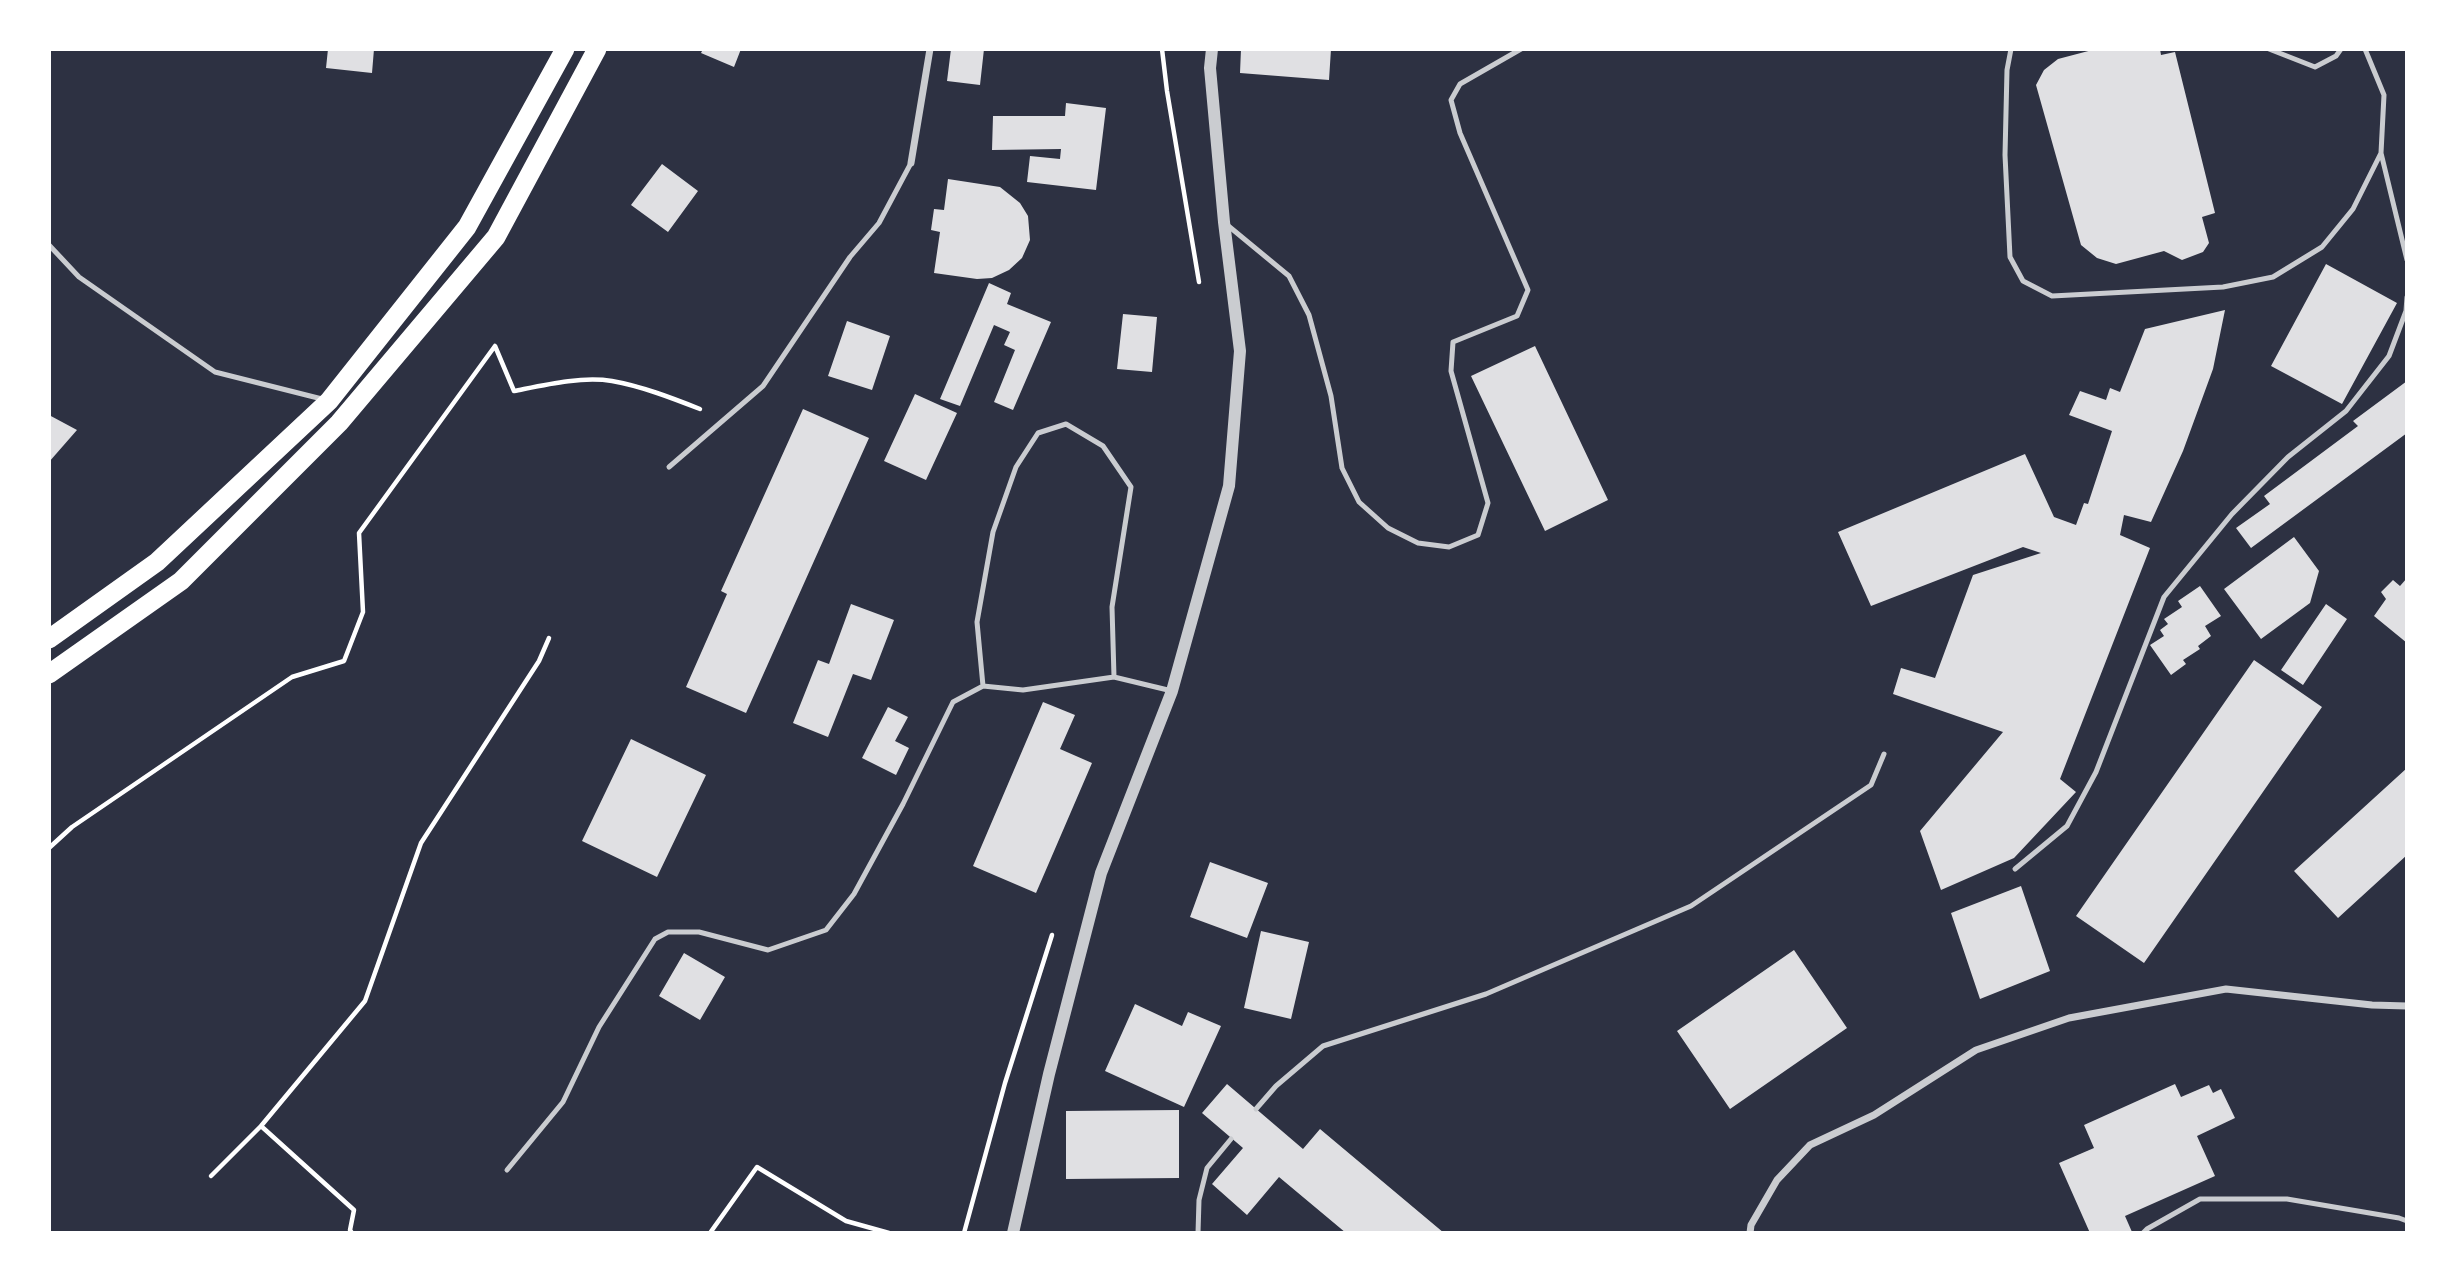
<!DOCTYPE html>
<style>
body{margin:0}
#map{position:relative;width:2456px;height:1282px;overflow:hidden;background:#2d3142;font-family:Barlow,sans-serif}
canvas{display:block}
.frame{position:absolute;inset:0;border:51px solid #fff;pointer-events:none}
</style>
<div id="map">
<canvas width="2456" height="1282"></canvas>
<div class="frame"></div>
</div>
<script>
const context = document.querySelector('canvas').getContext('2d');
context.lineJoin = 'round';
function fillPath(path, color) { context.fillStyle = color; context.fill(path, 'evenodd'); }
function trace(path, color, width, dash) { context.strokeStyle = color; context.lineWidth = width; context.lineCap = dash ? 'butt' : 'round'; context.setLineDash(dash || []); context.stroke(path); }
fillPath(new Path2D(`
 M328 49H374L372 73 326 68Z
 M703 49H741L734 67 701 53Z
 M951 49H984L980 85 947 81Z
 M1241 49H1331L1329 80 1240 73Z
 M2096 49H2160L2161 55 2175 52 2215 213 2202 217 2209 243 2203 252 2182 260 2164 251 2116 264 2097 258 2081 245 2036 85 2044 70 2058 59Z
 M1066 103 1106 108 1096 190 1027 182 1030 156 1060 159 1061 149 992 150 993 116H1065Z
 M662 164 698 191 668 232 631 205Z
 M948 179 1000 187 1020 203 1028 216 1030 240 1022 258 1009 270 992 278 977 279 934 273 940 232 931 230 934 209 944 210Z
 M2326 264 2397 303 2342 404 2271 366Z
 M989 283 1011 293 1007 304 1051 322 1013 410 994 402 1015 350 1004 345 1010 332 994 325 960 406 940 399Z
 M2225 310 2213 369 2183 451 2151 522 2124 515 2120 535 2150 548 2060 779 2076 792 2014 858 1941 890 1920 831 2003 732 1893 694 1901 668 1935 678 1973 575 2041 553 2023 547 1871 606 1838 532 2025 454 2054 517 2076 525 2084 503 2088 504 2112 431 2069 415 2080 391 2106 400 2110 388 2120 392 2145 329Z
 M1123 314 1157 317 1152 372 1117 369Z
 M847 321 890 336 872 390 828 376Z
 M1535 346 1608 500 1545 531 1471 376Z
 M2407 381V433L2251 548 2236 528 2270 504 2264 496 2358 426 2353 421Z
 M915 394 957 413 926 480 884 461Z
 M803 409 869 438 746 713 686 687 727 594 721 591Z
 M49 415 77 430 49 462Z
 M2294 537 2319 571 2310 603 2261 639 2224 589Z
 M2407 578V643L2374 616 2386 599 2381 592 2393 580 2400 586Z
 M2200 586 2221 616 2205 626 2211 636 2198 646 2200 649 2183 660 2186 664 2171 675 2150 645 2164 636 2160 630 2168 624 2164 619 2182 607 2178 601Z
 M851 604 894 620 871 680 853 674 828 737 793 723 818 660 829 664Z
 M2326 604 2347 619 2303 685 2281 670Z
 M2254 660 2322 707 2144 963 2076 916Z
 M1043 702 1075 715 1060 749 1092 763 1036 893 973 866Z
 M888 707 908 717 895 741 909 748 896 775 862 758Z
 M631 739 706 775 657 877 582 841Z
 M2407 768V855L2338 918 2294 871Z
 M1210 862 1268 883 1247 938 1190 917Z
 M2021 886 2050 971 1980 999 1951 913Z
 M1261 931 1309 942 1291 1019 1244 1008Z
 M1794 950 1847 1028 1730 1109 1677 1031Z
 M684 953 725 977 700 1020 659 996Z
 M1135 1004 1182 1026 1188 1012 1221 1026 1184 1107 1105 1071Z
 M1227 1084 1303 1149 1320 1129 1444 1233H1346L1279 1177 1247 1215 1212 1184 1243 1148 1202 1113Z
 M2175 1084 2181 1097 2209 1085 2213 1093 2221 1089 2235 1118 2197 1136 2215 1176 2125 1216 2132 1232 2128 1233H2090L2059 1163 2094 1148 2084 1125Z
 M1179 1110V1178L1066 1179V1111Z`), '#e0e0e3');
trace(new Path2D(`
 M1162 49 1167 91 1199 282
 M49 848 72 827 292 677 344 661 363 612 359 533 495 346 514 391C544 385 581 376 612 381 641 386 672 398 700 409
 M261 1126 365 1001 421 843 539 661 549 638
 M211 1176 261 1126 354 1210 350 1230 352 1233
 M710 1233 757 1167 846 1221 889 1233
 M964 1233 1005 1083 1052 935`), '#fff', 4.5);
trace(new Path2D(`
 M2011 49 2007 70 2005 155 2010 257 2023 281 2052 296 2223 287 2273 277 2322 247 2353 209 2381 153
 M2269 49 2315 67 2336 56 2341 49
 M2365 49 2384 95 2381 153 2407 260
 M1226 224 1289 276 1309 315 1331 396 1342 468 1359 502 1388 528 1418 543 1449 547 1478 535 1488 503 1451 371 1453 342 1517 316 1528 290 1460 133 1451 100 1460 84 1521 49
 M49 245 79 277 215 372 322 399
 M669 467 763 386 850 257 879 223 911 163
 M983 686 977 622 993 532 1016 467 1038 433 1066 424 1103 446 1131 487 1112 607 1114 677
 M2015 869 2067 826 2096 772 2164 597 2232 514 2288 457 2346 411 2389 356 2406 311 2407 297
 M1256 1109 1276 1086 1323 1046 1486 994 1691 906 1871 785 1884 754
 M507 1170 563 1102 599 1027 655 939 668 932H699L768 950 826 930 854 894 903 804 953 702 983 686 1023 690 1114 677 1172 691
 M1198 1233 1199 1200 1207 1168 1231 1139
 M2143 1233 2147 1229 2200 1199H2287L2399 1218 2407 1221`), '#caccd0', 5);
trace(new Path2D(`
 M911 163 930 49
 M1750 1233 1751 1225 1777 1180 1810 1145 1874 1115 1976 1050 2069 1018 2226 989 2372 1005 2407 1006`), '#caccd0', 7);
trace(new Path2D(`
 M1013 1233 1049 1074 1101 873 1172 691 1229 486 1240 351 1224 222 1210 68 1212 49`), '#caccd0', 12);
trace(new Path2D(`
 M49 639 157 562 329 401 467 227 565 49
 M49 674 181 581 339 423 496 237 597 49`), '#fff', 19);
</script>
